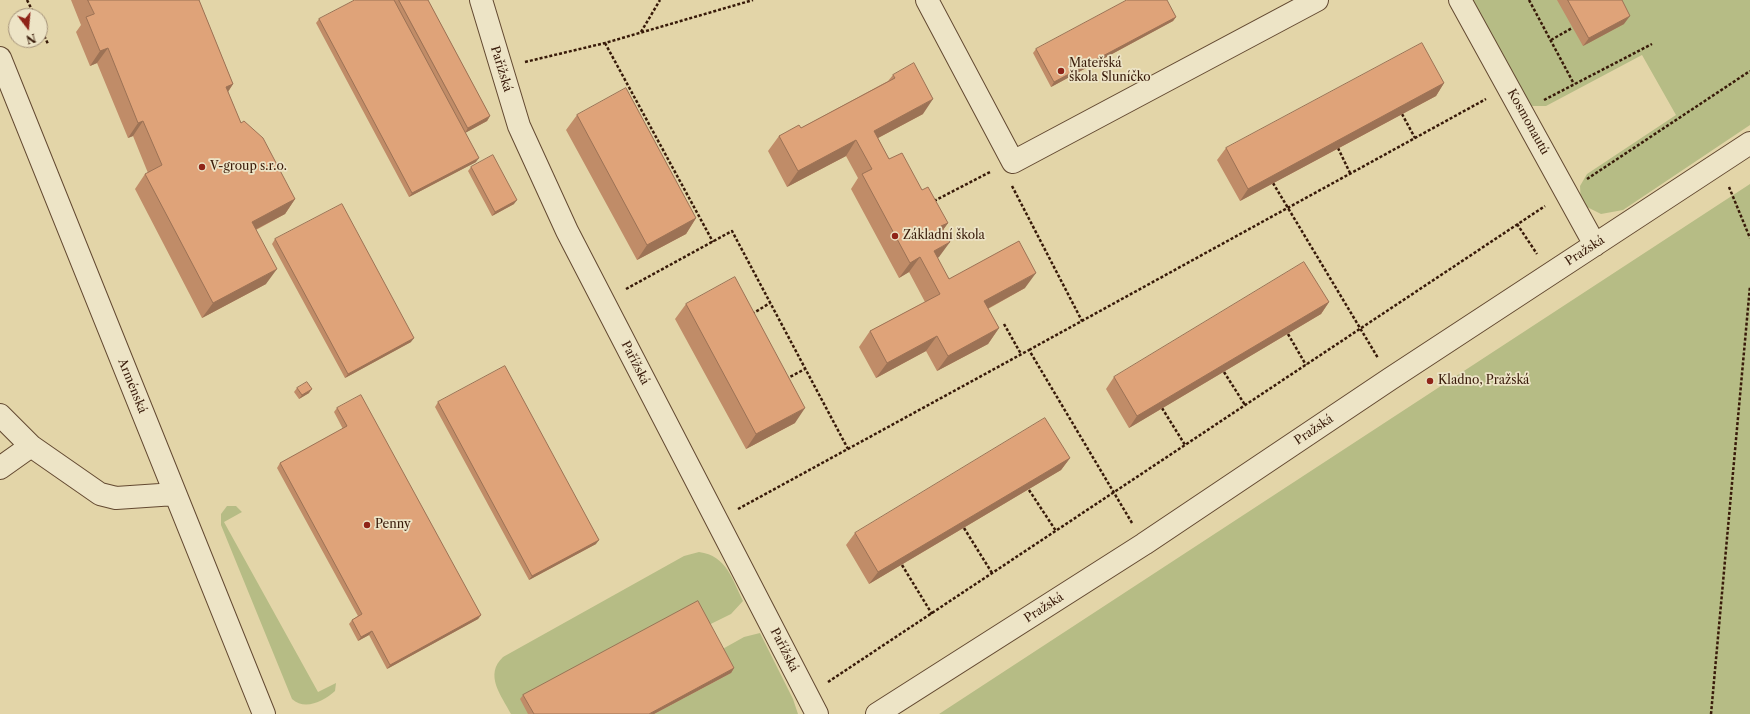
<!DOCTYPE html>
<meta charset="utf-8">
<style>
body{margin:0}
#map{position:relative;width:1750px;height:714px;overflow:hidden;background:#e3d5a8;font-family:"Libre Caslon Text",serif}
canvas{display:block}
.north{position:absolute;left:8px;top:8px;width:40px;height:40px;box-sizing:border-box;background:#ede4c6;border:1px solid #a5937a;border-radius:50%;rotate:164deg;font-size:11px;font-weight:700;line-height:16px;text-align:center;color:#381a09}
.north::after{content:'';display:block;margin:auto;width:14px;height:18px;background:#8f2418;clip-path:polygon(50% 0,100% 100%,50% 72%,0 100%)}
</style>
<div id="map">
<canvas width="1750" height="714"></canvas>
<div class="north">N</div>
</div>
<script>
const context = document.querySelector('canvas').getContext('2d');
context.lineJoin = 'round';
function fillPath(path, color) { context.fillStyle = color; context.fill(path, 'evenodd'); }
function trace(path, color, width, dash) { context.strokeStyle = color; context.lineWidth = width; context.lineCap = dash ? 'butt' : 'round'; context.setLineDash(dash || []); context.stroke(path); }
function drawText(font, color, halo, rows, align = 'center') {
  context.font = font + ' "Libre Caslon Text",serif'; context.lineWidth = 3.5; context.setLineDash([]); context.textBaseline = 'middle'; context.strokeStyle = halo; context.fillStyle = color; for (const [text, x, y, turn = 0] of rows) {
    context.save(); context.translate(x, y); context.rotate((+turn || 0) * Math.PI / 180); context.textAlign = isNaN(turn) ? turn : align; if (halo) context.strokeText(text, 0, 0); context.fillText(text, 0, 0); context.restore();
  }
}
fillPath(new Path2D(`
 M1467 0H1750V125L1623 210 1601 214 1581 204 1580 186 1587 174 1676 115 1642 55 1546 106H1531L1520 97Z
 M1750 184V714H939Z
 M227 506H236L242 512 224 522 318 692 336 683 335 691C324 701 305 711 292 699L221 525V514Z
 M699 552C727 556 732 579 743 601L731 614 528 714H511C501 695 484 675 503 657L684 556Z
 M760 633 793 699 798 714H654L731 673 719 651 744 637Z`), '#b6bc85');
const minor = new Path2D(`
 M481 0 519 126 567 231 817 714
 M927 0 1013 162 1317 0
 M1460 0 1595 245
 M0 58 264 714
 M0 415 31 446 100 494 116 498 175 494
 M0 468 31 446
 M877 714 1144 544 1390 379 1750 143`);
trace(minor, '#634931', 24);
trace(new Path2D(`
 M27 0 35 16
 M1529 0 1574 84
 M40 27 48 44
 M641 32 660 0
 M1551 40 1572 28
 M605 43 713 242
 M525 62 605 43 753 0
 M1544 100 1652 44
 M1402 114 1415 138
 M1338 148 1350 173
 M1587 179 1750 71
 M1273 183 1378 358
 M1012 186 1082 321
 M1729 187 1750 238
 M934 201 990 172
 M1517 224 1537 254
 M626 289 732 231 848 449
 M752 314 770 303
 M1004 324 1021 354
 M1288 334 1306 365
 M1029 350 1486 99
 M1224 372 1245 405
 M786 379 805 369
 M1162 408 1185 445
 M1029 490 1056 531
 M738 509 1029 350 1132 523
 M964 528 992 573
 M902 565 932 614
 M828 682 1545 206
 M1711 714 1750 286`), '#381a09', 2.5, [3, 2]);
trace(minor, '#ede4c6', 22);
fillPath(new Path2D(`
 M71 0H199L233 84 228 92 241 123 295 199 285 214 256 230 266 284 202 318 135 189 145 174 148 173 133 136 128 138 97 63 90 66 76 32 81 25Z
 M394 0H428L490 116 487 121 465 133 476 162 409 197 316 23 319 19Z
 M1557 0H1622L1624 24 1583 46Z
 M1176 17 1173 21 1051 87 1033 53 1036 49Z
 M893 75 923 114 878 138 889 159 922 190 948 223 943 230 939 257 937 258 949 279 1025 288 988 309 999 328 988 344 937 371 926 351 876 378 859 347 870 331 925 302 909 272 899 278 851 189 858 178 846 156 787 187 768 151 779 136 801 128 888 81Z
 M1444 83 1436 96 1240 201 1217 160 1226 148Z
 M577 115 696 218 686 234 637 260 566 130Z
 M471 167 514 204 492 216 468 171Z
 M275 239 411 342 345 378 272 244Z
 M1329 302 1321 314 1129 428 1106 389 1114 377Z
 M686 304 795 423 746 449 675 319Z
 M297 388 309 393 299 399 294 392Z
 M438 402 596 544 529 580 435 407Z
 M337 408 481 615 478 619 387 669 369 635 358 641 349 624 352 620 358 616 277 468 280 463 343 429 334 412Z
 M1070 458 1061 470 869 584 846 545 855 533Z
 M734 668 731 673 654 714H528L520 699 523 695Z`), '#c08c68');
fillPath(new Path2D(`
 M1630 16 1624 24 1583 46 1589 38Z
 M1176 17 1173 21 1051 87 1054 82Z
 M108 48 97 63 90 66 100 51Z
 M1444 83 1436 96 1240 201 1248 189Z
 M233 84 223 99 226 87Z
 M933 99 923 114 863 146 874 131Z
 M490 116 487 121 465 133 468 128Z
 M143 121 133 136 128 138 138 123Z
 M856 140 846 156 787 187 798 171Z
 M479 158 476 162 409 197 412 193Z
 M295 199 285 214 241 237 252 222Z
 M517 200 514 204 492 216 495 212Z
 M696 218 686 234 637 260 647 245Z
 M948 223 937 238 941 226Z
 M950 242 939 257 924 265 934 251Z
 M920 257 909 272 899 278 910 263Z
 M277 269 266 284 202 318 213 303Z
 M1036 273 1025 288 974 316 984 301Z
 M1329 302 1321 314 1129 428 1137 416Z
 M999 328 988 344 937 371 948 356Z
 M937 336 926 351 876 378 887 363Z
 M414 338 411 342 345 378 348 374Z
 M312 389 309 393 299 399 302 395Z
 M805 408 795 423 746 449 756 434Z
 M1070 458 1061 470 869 584 878 572Z
 M599 540 596 544 529 580 532 576Z
 M481 615 478 619 387 669 390 665Z
 M372 631 369 635 358 641 361 637Z
 M734 668 731 673 654 714H649Z`), '#9c7255');
const building = new Path2D(`
 M88 0H199L233 84 226 87 241 123 244 121 263 138 295 199 252 222 277 269 213 303 145 174 162 165 143 121 138 123 108 48 100 51 86 17 94 14Z
 M355 0H394L479 158 412 193 319 19Z
 M399 0H428L490 116 468 128Z
 M1127 0H1167L1176 17 1054 82 1036 49Z
 M1568 0H1622L1630 16 1589 38Z
 M1422 43 1444 83 1248 189 1226 148Z
 M914 63 933 99 874 131 889 159 902 153 922 190 928 187 948 223 941 226 950 242 934 251 949 279 1019 241 1036 273 984 301 999 328 948 356 937 336 887 363 870 331 940 294 920 257 910 263 862 174 872 169 856 140 798 171 779 136 799 125 801 128 895 78 893 75Z
 M626 88 696 218 647 245 577 115Z
 M493 155 517 200 495 212 471 167Z
 M342 204 414 338 348 374 275 239Z
 M1304 262 1329 302 1137 416 1114 377Z
 M735 277 805 408 756 434 686 304Z
 M505 366 599 540 532 576 438 402Z
 M307 382 312 389 302 395 297 388Z
 M361 395 481 615 390 665 372 631 361 637 352 620 362 614 280 463 347 426 337 408Z
 M1045 418 1070 458 878 572 855 533Z
 M698 601 734 668 649 714H534L523 695Z`);
fillPath(building, '#dfa379');
trace(building, '#9c7255', 1);
for (const [x, y, r, color] of [
 [1061,71,4,"#8f2418"],
 [202,167,4,"#8f2418"],
 [895,236,4,"#8f2418"],
 [1430,381,4,"#8f2418"],
 [367,525,4,"#8f2418"]
]) { const dot = new Path2D(); dot.arc(x, y, r, 0, 2 * Math.PI); context.fillStyle = color; context.fill(dot); trace(dot, '#ede4c6', 1.5); }
drawText('12px', '#381a09', '#ede4c6', [
 ["Mateřská",1069,64],
 ["škola Sluníčko",1069,78],
 ["V-group s.r.o.",210,167],
 ["Základní škola",903,236],
 ["Kladno, Pražská",1438,381],
 ["Penny",375,525]
], 'left');
drawText('12px', '#381a09', '#ede4c6', [
 ["Pařížská",501,69,73],
 ["Kosmonautů",1528,122,61],
 ["Pražská",1585,251,-33],
 ["Pařížská",635,363,63],
 ["Arménská",132,386,68],
 ["Pražská",1314,430,-34],
 ["Pražská",1044,608,-33],
 ["Pařížská",784,650,63]
]);
</script>
